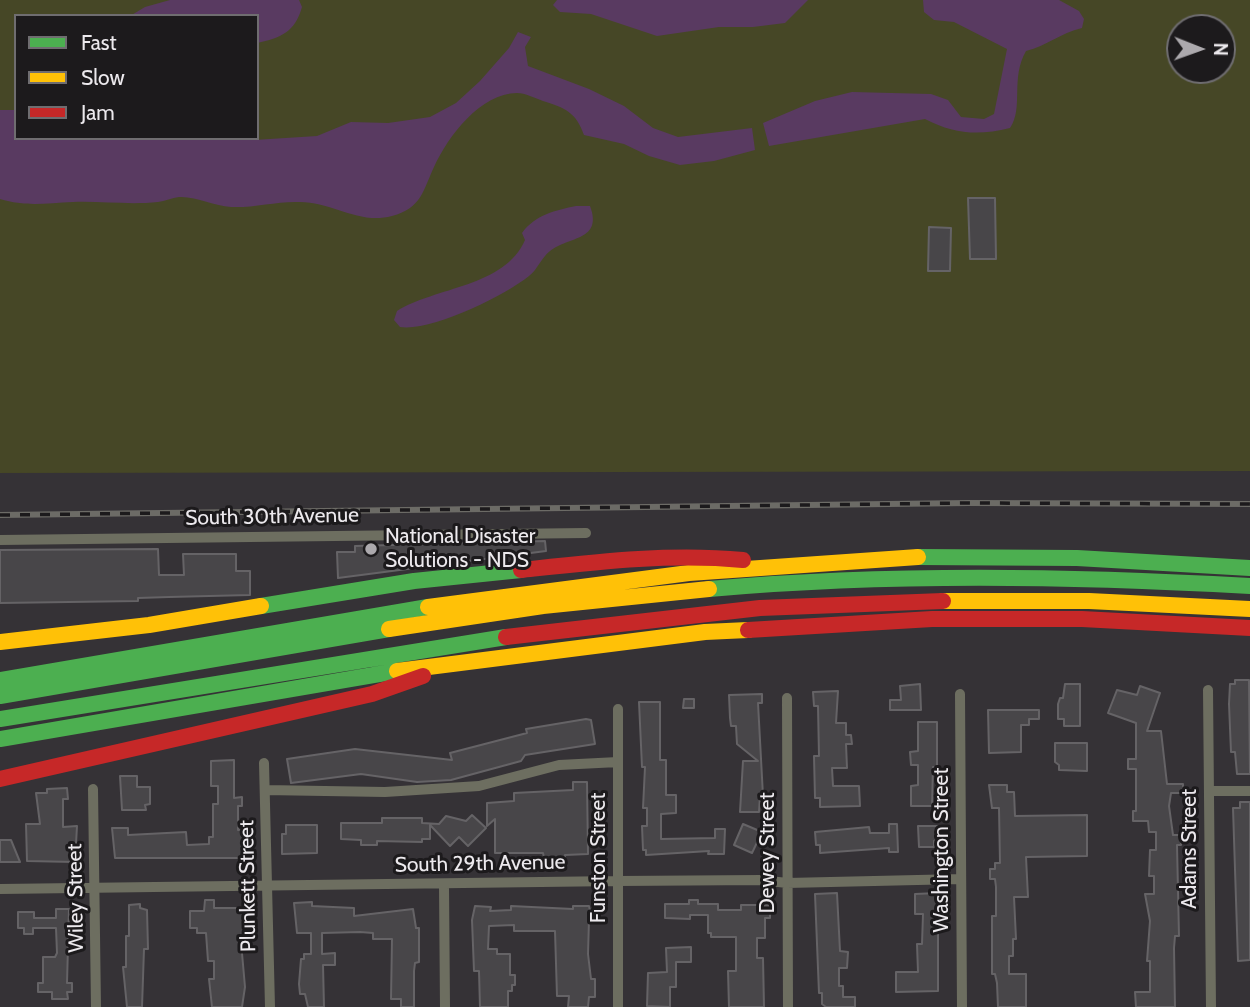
<!DOCTYPE html>
<style>
body{margin:0}
#map{position:relative;width:1250px;height:1007px;overflow:hidden;background:#353236;font-family:Cabin,sans-serif}
canvas{display:block}
.legend{position:absolute;left:14px;top:14px;width:245px;height:126px;box-sizing:border-box;background:#1c1a1c;border:2px solid #6f6d70;margin:0;padding:9px 12px;list-style:none;font-size:21px;color:#ece9ed}
.legend li{display:flex;align-items:center;gap:14px;height:35px}
.legend b{width:35px;border:2px solid #6f6d70}
.north{position:absolute;left:1166px;top:14px;width:70px;height:70px;box-sizing:border-box;background:#1c1a1c;border:2px solid #6f6d70;border-radius:50%;rotate:91deg;font-size:19px;font-weight:700;line-height:28px;text-align:center;color:#ece9ed}
.north::after{content:'';display:block;margin:auto;width:24px;height:32px;background:#aca9ad;clip-path:polygon(50% 0,100% 100%,50% 72%,0 100%)}
</style>
<div id="map">
<canvas width="1250" height="1007"></canvas>
<ul class="legend">
<li><b style="height:9px;background:#4caf50"></b>Fast</li>
<li><b style="height:9px;background:#ffc107"></b>Slow</li>
<li><b style="height:9px;background:#c62828"></b>Jam</li>
</ul>
<div class="north">N</div>
</div>
<script>
const context = document.querySelector('canvas').getContext('2d');
context.lineJoin = 'round';
function fillPath(path, color) { context.fillStyle = color; context.fill(path, 'evenodd'); }
function trace(path, color, width, dash) { context.strokeStyle = color; context.lineWidth = width; context.lineCap = dash ? 'butt' : 'round'; context.setLineDash(dash || []); context.stroke(path); }
function drawText(font, color, halo, rows, align = 'center') {
  context.font = font + ' Cabin,sans-serif'; context.lineWidth = 6; context.setLineDash([]); context.textBaseline = 'middle'; context.strokeStyle = halo; context.fillStyle = color; for (const [text, x, y, turn = 0] of rows) {
    context.save(); context.translate(x, y); context.rotate((+turn || 0) * Math.PI / 180); context.textAlign = isNaN(turn) ? turn : align; if (halo) context.strokeText(text, 0, 0); context.fillText(text, 0, 0); context.restore();
  }
}
fillPath(new Path2D(`
 M0 0H1250V471L0 473ZM16 16H257V138H16ZM1180 28H1222V70H1180Z`), '#464726');
fillPath(new Path2D(`
 M170 0H299L302 7C295 32 281 38 257 43V16H130L145 7Z
 M557 0H808L785 23 753 27H719L657 36 591 14 560 12 553 5Z
 M923 0H1059L1079 11 1084 19 1082 28C1060 33 1047 46 1026 51 1010 79 1024 108 1010 128 978 136 954 134 925 119L769 146 763 123 815 101 852 92 931 94 948 100 961 117 984 119 994 114 1007 49 954 22 934 20 924 12Z
 M518 32 531 37 525 47 528 66 589 89 624 106 653 128 678 137 752 128 755 150 714 161 680 165 649 156 624 144 584 135C576 112 565 108 543 101 535 98 525 93 517 93 481 93 448 136 434 167 423 190 422 208 392 216 359 225 332 202 300 202 277 201 254 208 231 207 214 206 196 196 179 197 172 198 165 201 158 202 130 205 101 201 73 202 46 203 26 207 0 199V110H16V138L254 140 317 136 351 122 388 123 430 117 456 103 480 81 509 48Z
 M576 206H590C603 241 569 236 550 251 541 258 538 269 529 276 504 296 431 332 400 327L394 320 397 311C435 287 505 287 525 240L522 233C535 215 556 210 576 206Z`), '#593a61');
const building = new Path2D(`
 M968 198H995L996 259H970Z
 M929 227 951 228 950 271H928Z
 M545 541 546 551 338 578 337 552H355V546Z
 M158 549 159 575H184L183 554H236V571H250V595L169 597 138 598V601L0 603V550Z
 M1235 680H1249L1250 774H1237L1235 752H1231L1229 704 1230 684H1235Z
 M920 684 921 710H890V700H901L900 686Z
 M1065 684H1080V726H1064V719H1058V704L1060 698H1063Z
 M1140 686 1160 693 1147 731H1161L1167 784H1183V793H1171L1169 806 1173 835H1181V845H1177L1179 936H1175L1174 948 1175 1007H1136L1135 992H1150V961H1147L1150 921 1145 894H1154V876H1149L1150 850H1156V832H1149L1148 821H1133V811H1136V769H1128V759H1136V723L1108 713 1117 690 1137 695Z
 M838 691 836 723H846V735H851L852 744H846L847 768H832L833 786H859L860 806 820 807V798H815L814 756H819L818 706H814L813 692Z
 M762 694V703H758L763 796H760L759 812H740L743 761H758L737 744 736 726H731L730 718 729 695Z
 M684 699H694V708H683Z
 M639 702H660V760H666V795H676V813L661 814V839L715 838V829H725L724 854H708L709 851 646 855V850H643L642 826H647V808H643L645 767H642Z
 M988 710H1039V719H1029V725H1021V752L989 753Z
 M586 719 591 720 595 744 525 755 521 761 451 780 417 782 361 774 291 783 287 759 355 749 452 760 450 753 527 733 526 729Z
 M918 722H937V767H933L932 806H911V786L918 785V765H911L910 752 918 751Z
 M1055 743H1087V771L1059 770V765L1055 762Z
 M234 760V798L242 797V806H238V830H245L244 858H115L112 828H128V835L186 832 187 845 209 844V837H213V804H218V786H211V761Z
 M120 776H137V787H150V804L145 805 146 810H122Z
 M573 782H587L588 854 565 855V862H545L543 853H495V819L487 826V803L514 801V793L573 790Z
 M989 785H1007V792H1014L1015 816 1087 815V856L1026 857 1028 897H1014L1016 939H1013V956H1009V974H1026V1007H998L997 983 995 974H992V916H996V887L995 879H990V869H995V863H1000L999 808H992Z
 M67 788 68 799H63V827L77 826 75 862 27 861 26 824H40L36 793H47V789Z
 M1240 802H1250V960L1238 961 1233 808H1240Z
 M472 815 486 828 468 846 459 837 450 846 430 825V839H422V842L377 841V845H361V840L341 839V823H382V818H422V823L439 824 446 816 466 821Z
 M743 824 762 832 752 853 734 845Z
 M889 824H897L898 852H889V848L820 853V845H816L815 832 869 827 870 833H889Z
 M286 825H317V853L282 854V834H286Z
 M918 826H937L938 840 934 841V847H919Z
 M0 840H11L20 862H0Z
 M837 893 840 951 848 952 847 968H839V986H843V997H855V1007H826L822 1004V993H819L815 894Z
 M938 893V991L896 992V972H918L917 944H922L923 914H915V894Z
 M205 900H214V908H244V942H241L245 987 242 1007H212L209 979H214V961H208L206 933H197V928H190V911H204Z
 M689 900H698V904H718V910H741V905H770V918H765V938H757V958H763L764 1007H729L728 971H736V937H711V933H708V915H690V919L665 918V904H689Z
 M312 902V906L354 908V916L413 909 416 928H419V962L415 963 414 971V1007H401V999H391L392 939H373V933L360 932 322 933V954L335 953V965H323L324 1007H308L305 994H300L299 984 301 959H304V954H311V933H297L294 903Z
 M140 904V908L147 910 148 949H144L142 1007H127L123 967H126V936H129V905Z
 M475 906 491 907 490 911 511 910V906L573 909V906H589L592 920H589L588 954 591 979H595V997H589L588 1007H568L569 996H557L555 931H514V925L489 926 488 949H497V954H510V975H515V985H512V991H508V1007H480L479 971H474L472 920Z
 M56 909H69L67 983H72V992H67L68 999H52V992H38V983H43V957H55L57 953 56 928H33V934H24V928H18V912H34V918H56Z
 M691 947V962H676V987H670V1007L647 1006 648 973 667 972 666 948Z`);
fillPath(building, '#484649');
trace(building, '#656366', 2);
trace(new Path2D(`
 M0 540 586 533
 M1208 690 1211 1007
 M960 694 962 1007
 M787 698 788 1007
 M618 709V1007
 M264 763 270 1007
 M93 789 96 1007
 M265 790 385 792 479 786 559 765 618 762
 M1209 791H1250
 M444 885 445 1007
 M0 889 618 881 761 880 787 883 961 879`), '#6d6e60', 10);
trace(new Path2D(`
 M918 557 1077 558 1250 568
 M709 589C889 573 1070 576 1250 586
 M261 606 414 581 521 570
 M0 680 428 607
 M0 696 389 629
 M0 719 506 637
 M0 739 397 671`), '#4caf50', 16);
trace(new Path2D(`
 M943 601H1089L1250 609
 M428 607 689 573 918 557
 M389 629 543 606 709 589
 M0 642 149 625 261 606
 M397 671 705 632 748 630`), '#ffc107', 16);
trace(new Path2D(`
 M521 570C595 562 669 553 743 560
 M748 630 932 619H1082L1250 628
 M506 637 760 608 943 601
 M0 779 372 694 423 676`), '#c62828', 16);
const rail = new Path2D(`
 M0 515 969 503 1250 504`);
trace(rail, '#6c6b66', 6);
trace(rail, '#1c1a1c', 3.5, [10]);
for (const [x, y, r, color] of [
 [371,549,7,"#aca9ad"]
]) { const dot = new Path2D(); dot.arc(x, y, r, 0, 2 * Math.PI); context.fillStyle = color; context.fill(dot); trace(dot, '#1c1a1c', 2.5); }
drawText('21px', '#ece9ed', '#1c1a1c', [
 ["South 30th Avenue",272,517,-1],
 ["Adams Street",1190,849,-90],
 ["Washington Street",942,850,-90],
 ["Dewey Street",768,853,-90],
 ["Funston Street",599,858,-90],
 ["South 29th Avenue",480,864,-1],
 ["Plunkett Street",248,886,-91],
 ["Wiley Street",76,898,-91]
]);
drawText('21px', '#ece9ed', '#1c1a1c', [
 ["National Disaster",385,537],
 ["Solutions - NDS",385,561]
], 'left');
</script>
